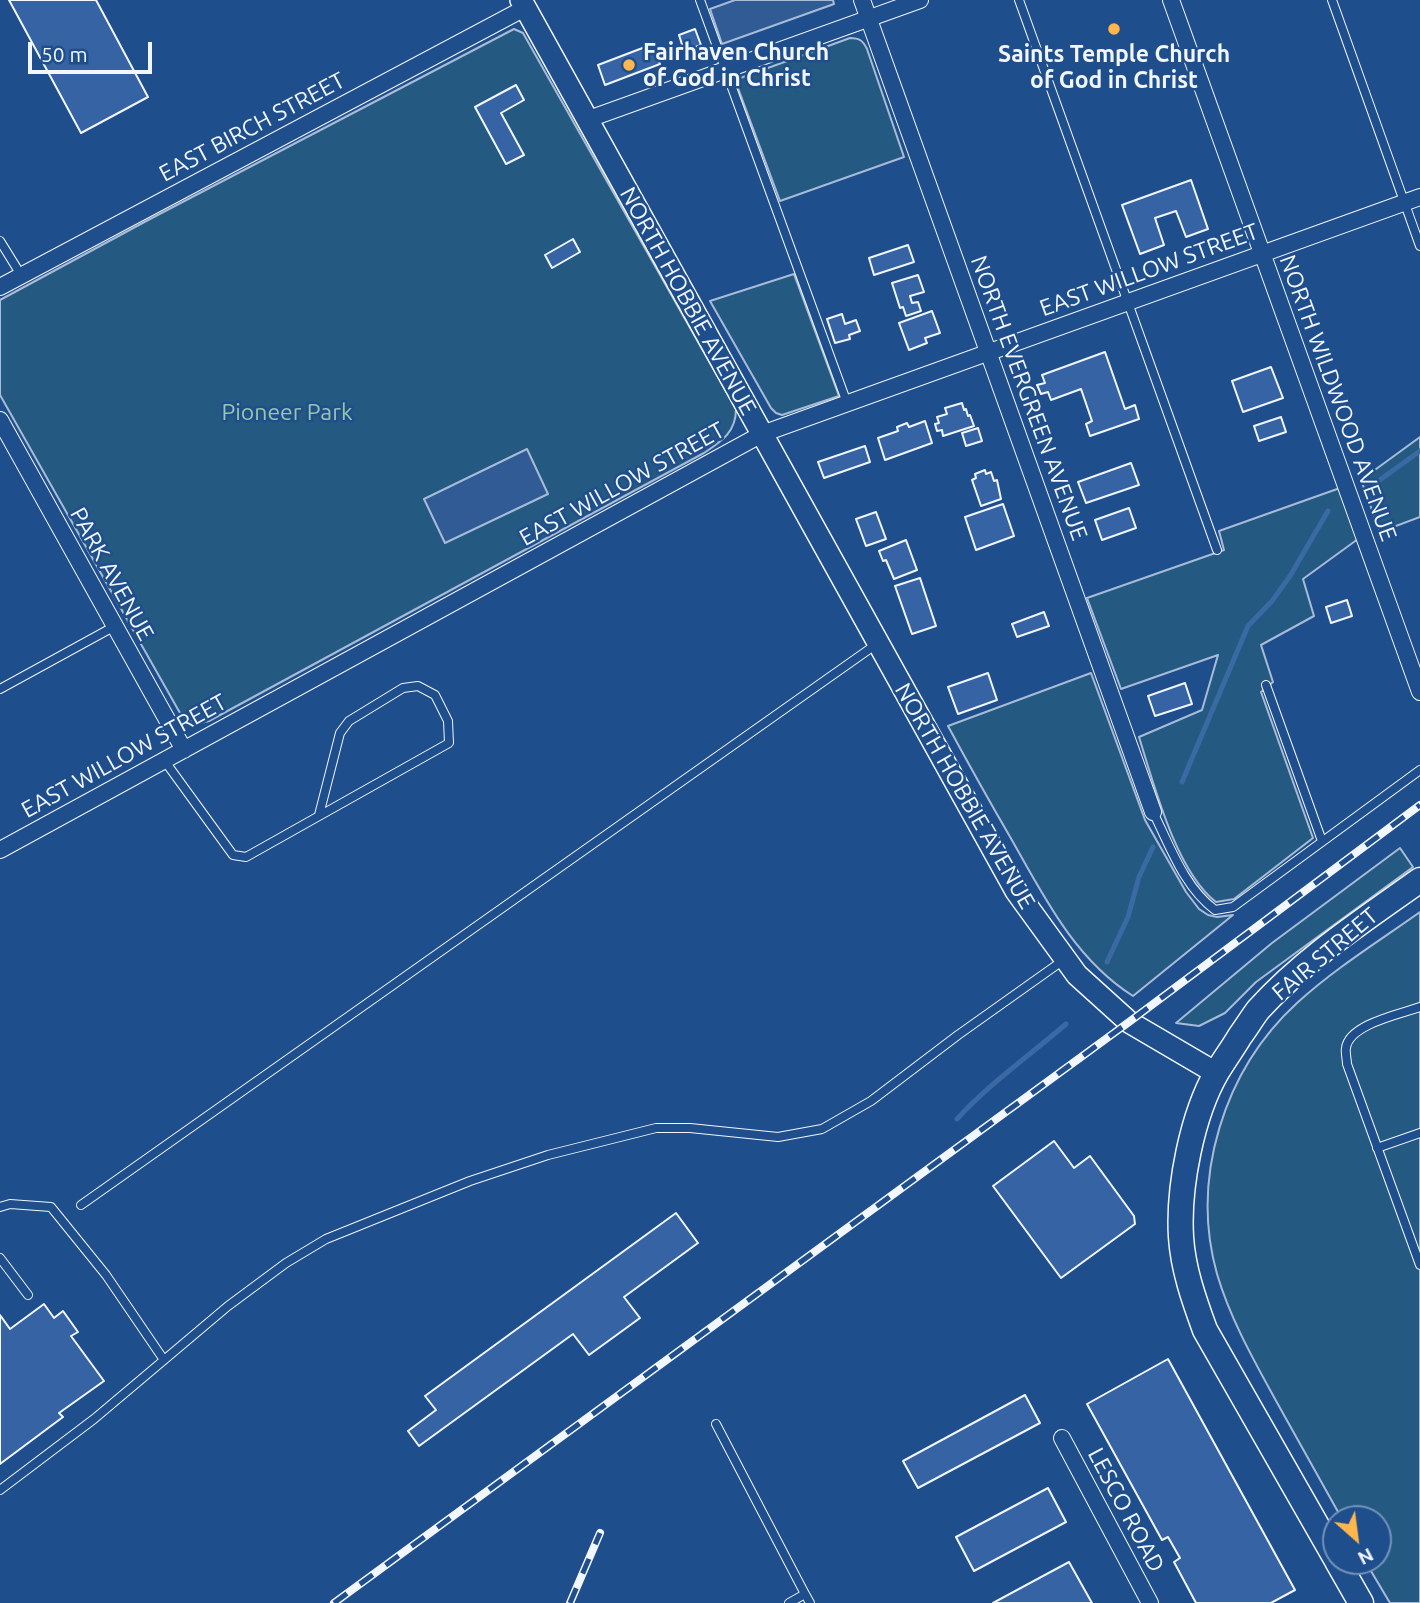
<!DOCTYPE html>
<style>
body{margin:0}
#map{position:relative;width:1420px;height:1603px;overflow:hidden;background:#1f4e8c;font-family:Ubuntu,sans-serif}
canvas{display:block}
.north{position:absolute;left:1322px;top:1505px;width:70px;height:70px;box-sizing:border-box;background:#1f4e8c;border:2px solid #7391ba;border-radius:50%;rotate:152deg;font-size:19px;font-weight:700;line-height:28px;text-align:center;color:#f2f6ff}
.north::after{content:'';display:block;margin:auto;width:24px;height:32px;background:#ffb74d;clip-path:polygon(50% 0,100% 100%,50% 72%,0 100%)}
.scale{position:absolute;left:28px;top:42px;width:124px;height:32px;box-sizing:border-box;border:4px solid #f2f6ff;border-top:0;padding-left:9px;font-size:21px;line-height:24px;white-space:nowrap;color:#f2f6ff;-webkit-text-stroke:5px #1f4e8c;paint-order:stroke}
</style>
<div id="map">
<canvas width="1420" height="1603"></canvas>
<div class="north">N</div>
<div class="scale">50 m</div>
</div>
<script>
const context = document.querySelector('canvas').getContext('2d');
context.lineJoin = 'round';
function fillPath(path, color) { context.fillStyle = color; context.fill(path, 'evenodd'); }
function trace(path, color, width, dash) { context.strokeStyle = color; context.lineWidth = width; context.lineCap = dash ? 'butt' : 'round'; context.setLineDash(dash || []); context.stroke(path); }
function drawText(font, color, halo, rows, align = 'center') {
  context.font = font + ' Ubuntu,sans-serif'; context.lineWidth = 5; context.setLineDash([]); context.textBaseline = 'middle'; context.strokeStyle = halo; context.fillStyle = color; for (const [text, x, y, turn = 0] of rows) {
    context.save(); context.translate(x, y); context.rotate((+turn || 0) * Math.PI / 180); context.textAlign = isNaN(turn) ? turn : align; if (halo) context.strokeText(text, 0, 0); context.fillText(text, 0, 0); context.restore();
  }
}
const green = new Path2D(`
 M514 29 523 33 736 409C736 432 722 441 704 453L209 721C196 725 190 723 180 713L0 395V300L150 219Z
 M850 38C860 38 863 41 867 49L904 157 780 201 735 80Z
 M794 274 839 396 782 415 776 413 771 408 710 301Z
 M1420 437V517L1380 532 1361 480Z
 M1340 488 1358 539 1303 579 1314 616 1261 645 1273 682 1261 692 1313 838 1234 899 1216 902C1176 871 1154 785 1139 737L1202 710 1218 655 1121 689 1087 598 1224 550 1219 531Z
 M1091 673 1145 820 1186 892 1199 909 1208 915 1217 917 1233 915 1133 996C1076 960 1045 899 1013 842 991 804 969 765 948 726Z
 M1400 848 1413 867 1256 982 1225 1013 1199 1026 1176 1023 1272 943Z
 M1420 912V1603H1390L1365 1561H1378V1519H1342C1320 1479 1297 1439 1275 1399 1253 1359 1230 1318 1217 1274 1190 1178 1224 1070 1297 1003 1334 969 1379 941 1420 912Z`);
fillPath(green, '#245a82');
trace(green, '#a8bbd7', 2);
const parking = new Path2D(`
 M735 0H833L834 4 722 44 710 9Z
 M527 449 548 494 445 543 424 499Z`);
fillPath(parking, '#305b95');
trace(parking, '#a8bbd7', 2);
trace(new Path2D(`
 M1377 482 1420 451
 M1182 782 1248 626 1272 601 1290 576 1328 511
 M1107 962 1128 917 1139 877 1153 847
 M957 1119C989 1084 1030 1055 1066 1024`), '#3b69a3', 5);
const building = new Path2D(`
 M9 0H96L148 97 81 133Z
 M695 29 701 45 684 51 679 35Z
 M653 44 660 64 605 85 598 65Z
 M516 85 524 100 501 113 524 155 506 164 475 107Z
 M1191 180 1208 229 1186 237 1176 211 1155 218 1164 245 1140 254 1122 205Z
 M573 239 580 252 552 268 545 255Z
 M908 245 914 262 874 275 869 258Z
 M918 275 924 292 910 296 912 303 918 302 921 311 906 316 903 307 900 308 892 283Z
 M932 311 940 333 925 338 927 343 909 350 899 323Z
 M842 314 845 324 856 320 860 331 849 335 850 339 835 343 827 319Z
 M1105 352 1125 409 1135 405 1139 419 1090 436 1086 424 1092 421 1081 389 1051 400 1048 392 1041 394 1037 385 1045 383 1042 375Z
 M1271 367 1283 398 1243 412 1232 381Z
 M962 403 964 410 966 409 968 416 970 415 974 426 943 436 942 430 937 431 935 424 939 423 937 417 947 414 945 408Z
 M1281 417 1286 432 1259 441 1254 426Z
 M925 421 932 443 885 460 878 438 898 431 897 427 907 423 909 427Z
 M978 428 982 441 966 446 962 433Z
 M865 446 870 462 824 478 818 462Z
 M1131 463 1139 485 1086 503 1078 482Z
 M985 470 986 474 991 472 994 481 997 480 1001 499 981 506 972 480 976 478 975 474Z
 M1003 504 1014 536 976 550 965 517Z
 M1129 508 1136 528 1102 540 1095 520Z
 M876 512 886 539 866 546 856 519Z
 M906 540 917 570 894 579 886 560 883 561 879 551Z
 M920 578 936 626 912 634 895 586Z
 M1347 600 1352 616 1331 623 1326 607Z
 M1044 612 1049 626 1017 637 1012 624Z
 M988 673 997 700 958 714 948 687Z
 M1185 683 1192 704 1155 716 1148 696Z
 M1054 1141 1074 1168 1090 1156 1134 1216 1135 1224 1061 1278 993 1186Z
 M676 1213 698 1243 624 1297 640 1318 589 1355 573 1334 419 1446 408 1431 436 1410 425 1396Z
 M44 1304 54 1318 63 1311 78 1332 71 1336 104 1381 59 1413 63 1417 0 1464V1315L10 1329Z
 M1168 1359 1295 1590 1271 1603H1196L1174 1562 1180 1558 1168 1537 1162 1540 1087 1404Z
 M1025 1395 1040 1423 918 1488 903 1461Z
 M1048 1488 1066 1522 974 1571 956 1537Z
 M1069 1562 1092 1603H993Z`);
fillPath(building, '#3563a3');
trace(building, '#f2f6ff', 2);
const service = new Path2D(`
 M700 0 847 403
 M1019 0 1217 550
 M1332 0 1420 246
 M0 241 21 275
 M1266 685 1322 841
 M0 689 115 626
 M164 760 233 855 246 857 449 743 448 721 435 695 418 686 403 688 349 721 340 733 319 815
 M1153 812C1170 846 1184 887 1215 910L1233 907 1420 770
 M1420 1007C1401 1014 1349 1024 1346 1048 1345 1053 1347 1059 1347 1064L1420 1265
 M1377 1148 1420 1133
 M81 1205 878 643
 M0 1207 10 1204 51 1207 106 1275 164 1360 228 1306 286 1263 326 1239 470 1181 548 1155 656 1128H690L778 1137 822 1129 871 1101 958 1035 1065 959
 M0 1258 28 1295
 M716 1424 805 1594
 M0 1490 94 1419 164 1360
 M789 1603 805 1594 810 1603`);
const minor = new Path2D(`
 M862 0 1153 812
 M1171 0 1420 692
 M586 120 920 0
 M0 287 525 8
 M0 420 184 750
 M0 850 762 434 1420 197
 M1062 1438 1150 1603`);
const secondary = new Path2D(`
 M521 0 1016 891 1077 975 1129 1022 1216 1073`);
const primary = new Path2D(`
 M1336 1559 1205 1330C1194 1300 1183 1269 1181 1237 1178 1187 1192 1115 1217 1072 1224 1060 1233 1048 1240 1036 1246 1028 1252 1018 1258 1010 1305 958 1364 920 1420 880
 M1337 1561 1361 1603`);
trace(service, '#f2f6ff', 10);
trace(minor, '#f2f6ff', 18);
trace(secondary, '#f2f6ff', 24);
trace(primary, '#f2f6ff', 27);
trace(service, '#1f4e8c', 8);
trace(minor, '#1f4e8c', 16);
trace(secondary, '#1f4e8c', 21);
trace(primary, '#1f4e8c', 24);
const rail = new Path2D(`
 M334 1603 1129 1022 1420 805
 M570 1603 600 1533`);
trace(rail, '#f2f6ff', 8);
trace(rail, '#1f4e8c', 5, [16]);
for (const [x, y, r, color] of [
 [1114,29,7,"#ffb74d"],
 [629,65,7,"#ffb74d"]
]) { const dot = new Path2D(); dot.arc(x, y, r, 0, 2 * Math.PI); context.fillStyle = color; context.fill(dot); trace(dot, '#1f4e8c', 2.5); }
drawText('bold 23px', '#f2f6ff', '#1f4e8c', [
 ["Fairhaven Church",643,52],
 ["of God in Christ",643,78],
 ["Saints Temple Church",1114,54,"center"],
 ["of God in Christ",1114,80,"center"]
], 'left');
drawText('23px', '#f2f6ff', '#1f4e8c', [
 ["EAST BIRCH STREET",252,127,-28],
 ["EAST WILLOW STREET",1149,270,-20],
 ["NORTH HOBBIE AVENUE",688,301,61],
 ["NORTH EVERGREEN AVENUE",1029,398,70],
 ["NORTH WILDWOOD AVENUE",1338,398,70],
 ["EAST WILLOW STREET",622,484,-29],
 ["PARK AVENUE",112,574,61],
 ["EAST WILLOW STREET",124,756,-29],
 ["NORTH HOBBIE AVENUE",965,796,60],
 ["FAIR STREET",1325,954,-40],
 ["LESCO ROAD",1126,1510,62]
]);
drawText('23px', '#97c8a6', '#1f4e8c', [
 ["Pioneer Park",287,412]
]);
</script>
